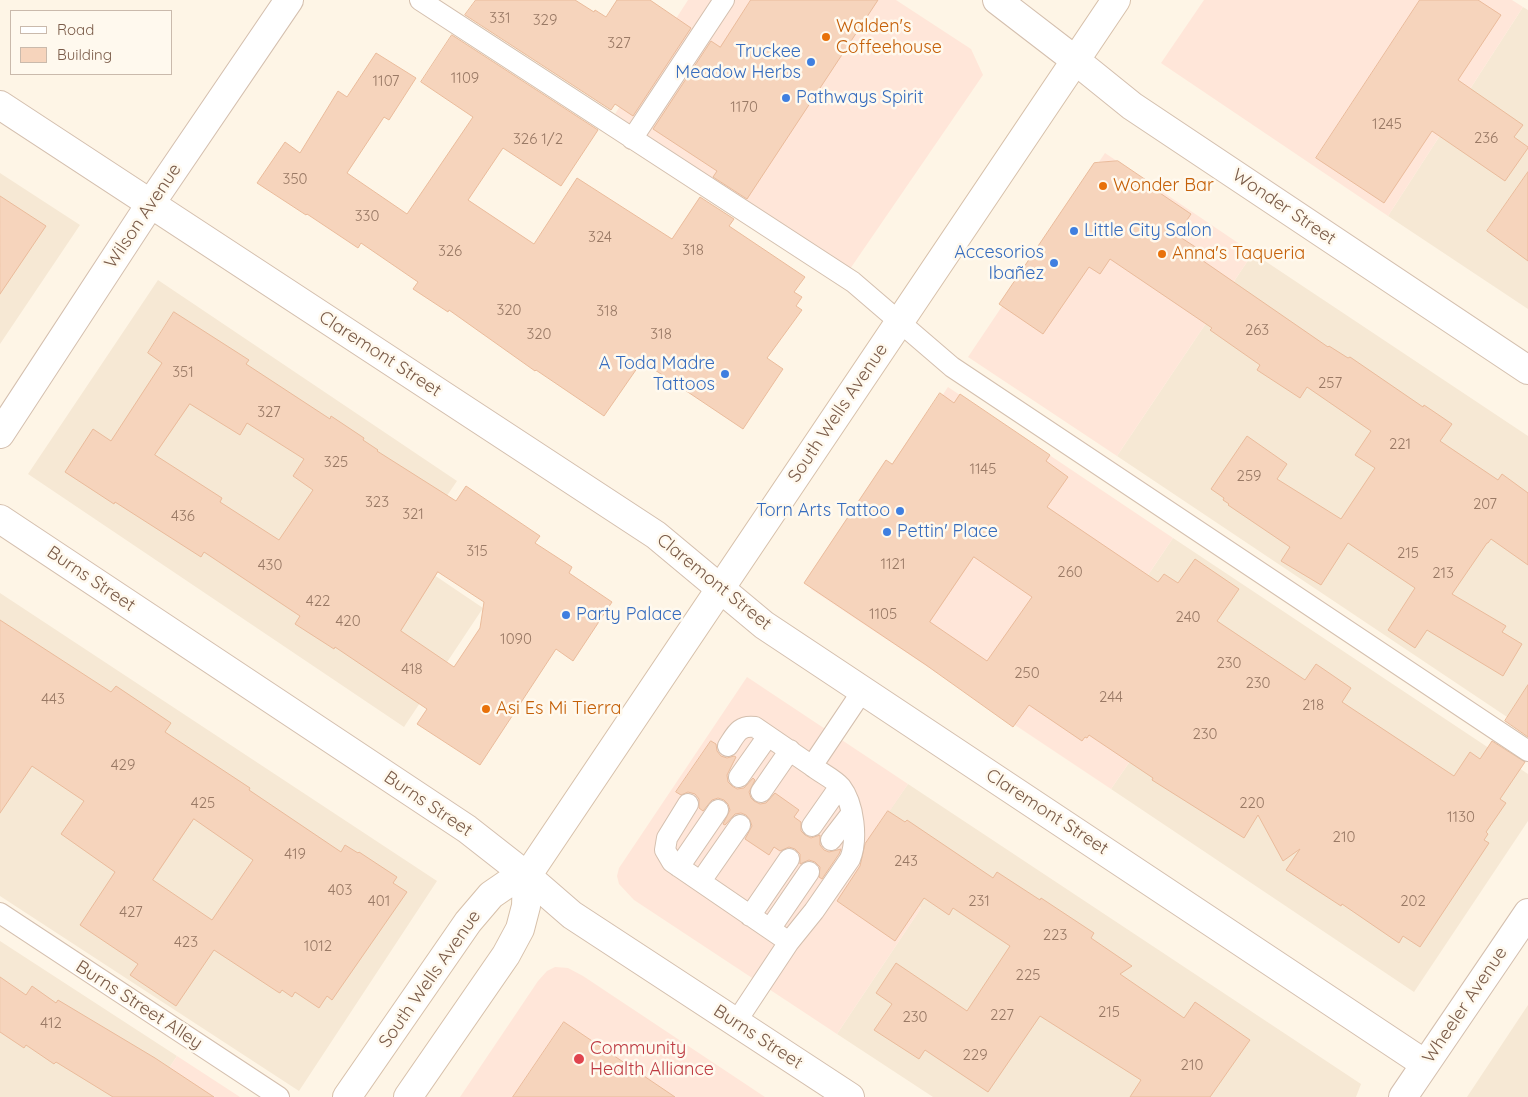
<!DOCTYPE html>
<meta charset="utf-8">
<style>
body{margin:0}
#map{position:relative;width:1528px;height:1097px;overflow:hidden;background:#fef5e6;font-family:Quicksand,sans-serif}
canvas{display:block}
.legend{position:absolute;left:10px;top:10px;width:162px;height:65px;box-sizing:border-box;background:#fff9ee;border:1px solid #cabaac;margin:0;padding:6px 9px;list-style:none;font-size:15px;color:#7a5b48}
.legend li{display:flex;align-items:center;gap:10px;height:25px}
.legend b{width:25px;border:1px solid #cabaac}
</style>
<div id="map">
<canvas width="1528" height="1097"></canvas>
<ul class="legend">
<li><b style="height:6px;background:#fff"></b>Road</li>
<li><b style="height:14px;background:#f6d4bc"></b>Building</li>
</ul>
</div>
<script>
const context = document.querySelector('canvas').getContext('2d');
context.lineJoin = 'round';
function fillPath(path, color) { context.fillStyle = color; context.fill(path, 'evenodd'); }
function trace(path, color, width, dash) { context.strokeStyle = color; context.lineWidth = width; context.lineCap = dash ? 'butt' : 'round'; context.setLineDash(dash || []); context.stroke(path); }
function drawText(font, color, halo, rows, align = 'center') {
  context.font = font + ' Quicksand,sans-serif'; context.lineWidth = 5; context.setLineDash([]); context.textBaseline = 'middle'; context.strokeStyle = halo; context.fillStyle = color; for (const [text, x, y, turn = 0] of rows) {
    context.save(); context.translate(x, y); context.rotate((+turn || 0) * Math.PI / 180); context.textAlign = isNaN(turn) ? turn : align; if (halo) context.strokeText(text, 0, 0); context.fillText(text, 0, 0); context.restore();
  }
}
fillPath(new Path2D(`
 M1523 7 1528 10V309L1388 216Z
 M0 173 80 225 0 344Z
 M1253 253 1528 436V731L1117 456Z
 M158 280 457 481 406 556 483 608 404 727 28 474Z
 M1173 538 1528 774V821L1414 992 1111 789 1152 729 1117 621Z
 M0 593 437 881 299 1091 0 896Z
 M908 784 1361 1084 1356 1097H933L837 1034 921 908 907 898 908 895 858 861 863 849Z
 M0 941 177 1056 150 1097H0Z
 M1528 1005V1097H1467Z`), '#f6e8d4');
fillPath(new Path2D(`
 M688 0H896L971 49 983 75 850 269 615 114Z
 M1204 0H1512L1523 7 1388 216 1161 63Z
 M1105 153 1253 253 1117 456 968 357Z
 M948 387 1173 538 1117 621 1152 729 1111 789 811 589Z
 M747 677 908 784 864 849 865 850 858 861 909 896 907 898 921 908 837 1034 634 900 619 884 617 876 619 868Z
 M555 967 568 968 583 976 765 1097H460L538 981 547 971Z
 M177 1056 240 1097H150Z`), '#ffe6d9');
const building = new Path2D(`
 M476 0H575L594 12 595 10 606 17 617 0H650L691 28 633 116 615 104 611 110 465 15Z
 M751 0H878L747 199 713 177 717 171 653 129 711 41 720 47Z
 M1420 0H1478L1501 15 1458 80 1523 125 1514 137 1528 147V148L1505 181 1432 131 1384 203 1316 158Z
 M452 35 598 130 561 186 503 148 468 200 534 244 577 178 672 239 700 197 734 219 729 226 805 277 794 292 802 297 796 306 802 310 767 358 783 369 743 429 652 368 651 371 640 364 604 416 536 370 535 371 449 310 448 312 413 289 418 282 361 243 358 248 307 214 306 215 257 183 285 142 300 153 338 91 347 97 376 53 416 78 389 120 384 117 347 173 407 214 473 117 421 82Z
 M1118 161 1146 180 1145 183 1191 214 1177 235 1200 250 1196 256 1328 347 1329 346 1348 358 1350 357 1423 407 1424 405 1452 424 1440 441 1498 480 1502 474 1528 493V565L1491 539 1488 543H1487L1452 594 1506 626 1502 632 1522 644 1503 676 1427 630 1415 648 1388 630 1415 588 1348 543 1321 585 1281 561 1290 547 1228 505 1229 504 1223 500 1224 498 1211 489 1247 436 1287 464 1277 479 1341 519 1375 468 1355 455 1371 431 1307 387 1300 398 1257 370 1260 365 1210 330 1212 328 1110 259 1100 274 1089 267 1043 334 999 304 1094 163Z
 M1528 172V261L1487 231Z
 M0 196 46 226 0 294Z
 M174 312 249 360 246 364 330 419 331 416 364 438 363 440 378 450 377 451 456 501 466 486 540 536 535 543 572 567 569 573 612 602 573 661 556 649 480 765 417 724 427 709 335 647 334 649 295 624 300 616 204 552 201 557 115 502 114 504 65 472 93 429 111 441 162 363 148 353ZM190 404 240 435 247 423 304 459 293 476 313 490 279 540 220 502 222 498 155 455ZM438 572 484 602 480 628 454 667 401 631Z
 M940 393 954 403 960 394 1050 455 1046 461 1068 477 1047 507 1158 582 1164 574 1178 583 1195 559 1239 589 1217 621 1305 680 1316 664 1351 688 1342 702 1454 776 1470 752 1480 759 1492 741 1525 762 1500 799 1506 803 1486 832 1488 834 1484 840 1489 843 1420 947 1403 936 1399 943 1342 904 1341 906 1286 870 1300 849 1283 861 1258 815 1244 838 1152 780 1153 778 1089 735 1087 738 1085 737 1082 741 1029 705 1013 727 926 665 804 583 886 460 892 464ZM974 557 1032 597 987 661 930 622Z
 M0 620 111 692 116 686 171 723 165 732 250 788 249 790 341 852 345 845 358 853 359 852 397 877 393 883 407 892 332 1000 327 996 319 1008 295 992 292 997 282 990 280 993 278 992 214 950 176 1006 130 975 138 964 80 925 115 872 61 834 84 801 32 766 0 813ZM194 819 253 860 212 920 153 880Z
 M1528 685V737L1505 721Z
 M711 741 716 744 717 751 721 756 727 758 734 756 736 757 727 775 728 782 732 786 737 789 744 788 753 778 755 780 749 792 751 798 754 801 760 804 766 803 775 793 799 810 794 817 801 822V831L805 835 811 838 820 835V845L824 850 829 852 841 849 839 854 822 879 819 877 820 867 815 862 809 860 800 864V854L795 849 789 847 780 851 774 847 769 855 745 839 752 826 750 820 746 815 741 813 735 814 725 825 723 824 730 810 728 804 724 800 718 798 712 800 703 811 699 808V799L695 794 688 792 681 795 676 792Z
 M888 811 905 822 907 820 993 878 997 872 1040 900 1041 898 1094 933 1091 938 1132 966 1120 974 1184 1018 1195 1002 1250 1040 1210 1097H1130L1141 1080 1040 1016 988 1092 925 1050 919 1059 874 1030 892 1004 876 993 896 963 967 1011 1010 946 953 908 949 915 924 898 895 941 837 901 860 866 865 844Z
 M0 977 26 995 32 986 56 1003 58 1000 155 1058 214 1097H113L56 1062 54 1064 26 1045 24 1048 0 1032Z
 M564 1022 675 1097H513Z`);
fillPath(building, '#f6d4bc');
trace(building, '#eabb9b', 1);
const lane = new Path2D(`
 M420 0 853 282 952 367 1528 751
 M632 139 724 0
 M728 746C736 734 739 725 755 727L812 766
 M739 777 768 736
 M761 792 790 750
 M688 804 667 838 665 850 672 862 789 942
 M812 826 840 786
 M831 840 851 814
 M679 867 718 810
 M701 881 740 825
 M0 913 279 1097
 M750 916 789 859
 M770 929 809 872
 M736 1022 789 942 814 911 850 859C858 839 854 804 841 787 834 779 821 773 812 766L863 690`);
const street = new Path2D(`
 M997 0 1075 60 1132 106 1528 370
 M0 105 656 535 764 625 1425 1064
 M0 434 151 203 289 0
 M0 519 467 829 527 876 572 915 850 1097
 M1403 1097 1528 913`);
const secondary = new Path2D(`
 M347 1097 468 922 491 895 507 884 527 876
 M408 1097 506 955 520 929 526 906 527 876 1116 0`);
trace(lane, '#d4bfae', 22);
trace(street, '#d4bfae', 30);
trace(secondary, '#d7c0aa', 30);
trace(lane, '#fff', 20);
trace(street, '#fff', 28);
trace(secondary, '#fff', 28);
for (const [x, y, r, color] of [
 [826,37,5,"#e8710a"],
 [811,62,5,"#3f7fe0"],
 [786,98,5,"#3f7fe0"],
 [1103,186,5,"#e8710a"],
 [1074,231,5,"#3f7fe0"],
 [1162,254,5,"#e8710a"],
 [1054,263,5,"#3f7fe0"],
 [725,374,5,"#3f7fe0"],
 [900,511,5,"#3f7fe0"],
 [887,532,5,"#3f7fe0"],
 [566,615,5,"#3f7fe0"],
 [486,709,5,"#e8710a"],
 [579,1059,6,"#e0444e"]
]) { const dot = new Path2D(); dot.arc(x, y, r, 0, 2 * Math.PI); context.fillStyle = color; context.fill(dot); trace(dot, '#fff9ee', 2); }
drawText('15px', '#997965', null, [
 ["331",500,18],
 ["329",545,20],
 ["327",619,43],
 ["1109",465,78],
 ["1107",386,81],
 ["1170",744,107],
 ["1245",1387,124],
 ["236",1486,138],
 ["326 1/2",538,139],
 ["350",295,179],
 ["330",367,216],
 ["324",600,237],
 ["318",693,250],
 ["326",450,251],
 ["320",509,310],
 ["318",607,311],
 ["263",1257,330],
 ["320",539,334],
 ["318",661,334],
 ["351",183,372],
 ["257",1330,383],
 ["327",269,412],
 ["221",1400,444],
 ["325",336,462],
 ["1145",983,469],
 ["259",1249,476],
 ["323",377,502],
 ["207",1485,504],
 ["321",413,514],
 ["436",183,516],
 ["315",477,551],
 ["215",1408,553],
 ["1121",893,564],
 ["430",270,565],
 ["260",1070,572],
 ["213",1443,573],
 ["422",318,601],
 ["1105",883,614],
 ["240",1188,617],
 ["420",348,621],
 ["1090",516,639],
 ["230",1229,663],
 ["418",412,669],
 ["250",1027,673],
 ["230",1258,683],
 ["244",1111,697],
 ["443",53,699],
 ["218",1313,705],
 ["230",1205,734],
 ["429",123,765],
 ["425",203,803],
 ["220",1252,803],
 ["1130",1461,817],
 ["210",1344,837],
 ["419",295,854],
 ["243",906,861],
 ["403",340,890],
 ["401",379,901],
 ["231",979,901],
 ["202",1413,901],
 ["427",131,912],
 ["223",1055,935],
 ["423",186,942],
 ["1012",318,946],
 ["225",1028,975],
 ["215",1109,1012],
 ["227",1002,1015],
 ["230",915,1017],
 ["412",51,1023],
 ["229",975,1055],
 ["210",1192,1065]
]);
drawText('18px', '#c56008', '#fff9ee', [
 ["Walden's",836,27],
 ["Coffeehouse",836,48],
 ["Wonder Bar",1113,186],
 ["Anna's Taqueria",1172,254],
 ["Asi Es Mi Tierra",496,709]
], 'left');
drawText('18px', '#366cbe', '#fff9ee', [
 ["Truckee",801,52],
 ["Meadow Herbs",801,73],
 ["Pathways Spirit",796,98,"left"],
 ["Little City Salon",1084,231,"left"],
 ["Accesorios",1044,253],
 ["Ibañez",1044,274],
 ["A Toda Madre",715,364],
 ["Tattoos",715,385],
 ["Torn Arts Tattoo",890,511],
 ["Pettin' Place",897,532,"left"],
 ["Party Palace",576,615,"left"]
], 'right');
drawText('18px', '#7a5b48', '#fff9ee', [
 ["Wonder Street",1284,207,34],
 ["Wilson Avenue",143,216,-56],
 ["Claremont Street",380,354,33],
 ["South Wells Avenue",838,413,-56],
 ["Burns Street",91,579,34],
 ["Claremont Street",714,582,39],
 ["Burns Street",428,804,34],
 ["Claremont Street",1047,812,33],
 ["South Wells Avenue",430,979,-55],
 ["Burns Street Alley",139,1005,33],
 ["Wheeler Avenue",1465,1005,-56],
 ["Burns Street",758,1037,33]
]);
drawText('18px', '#be3a42', '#fff9ee', [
 ["Community",590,1049],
 ["Health Alliance",590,1070]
], 'left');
</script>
